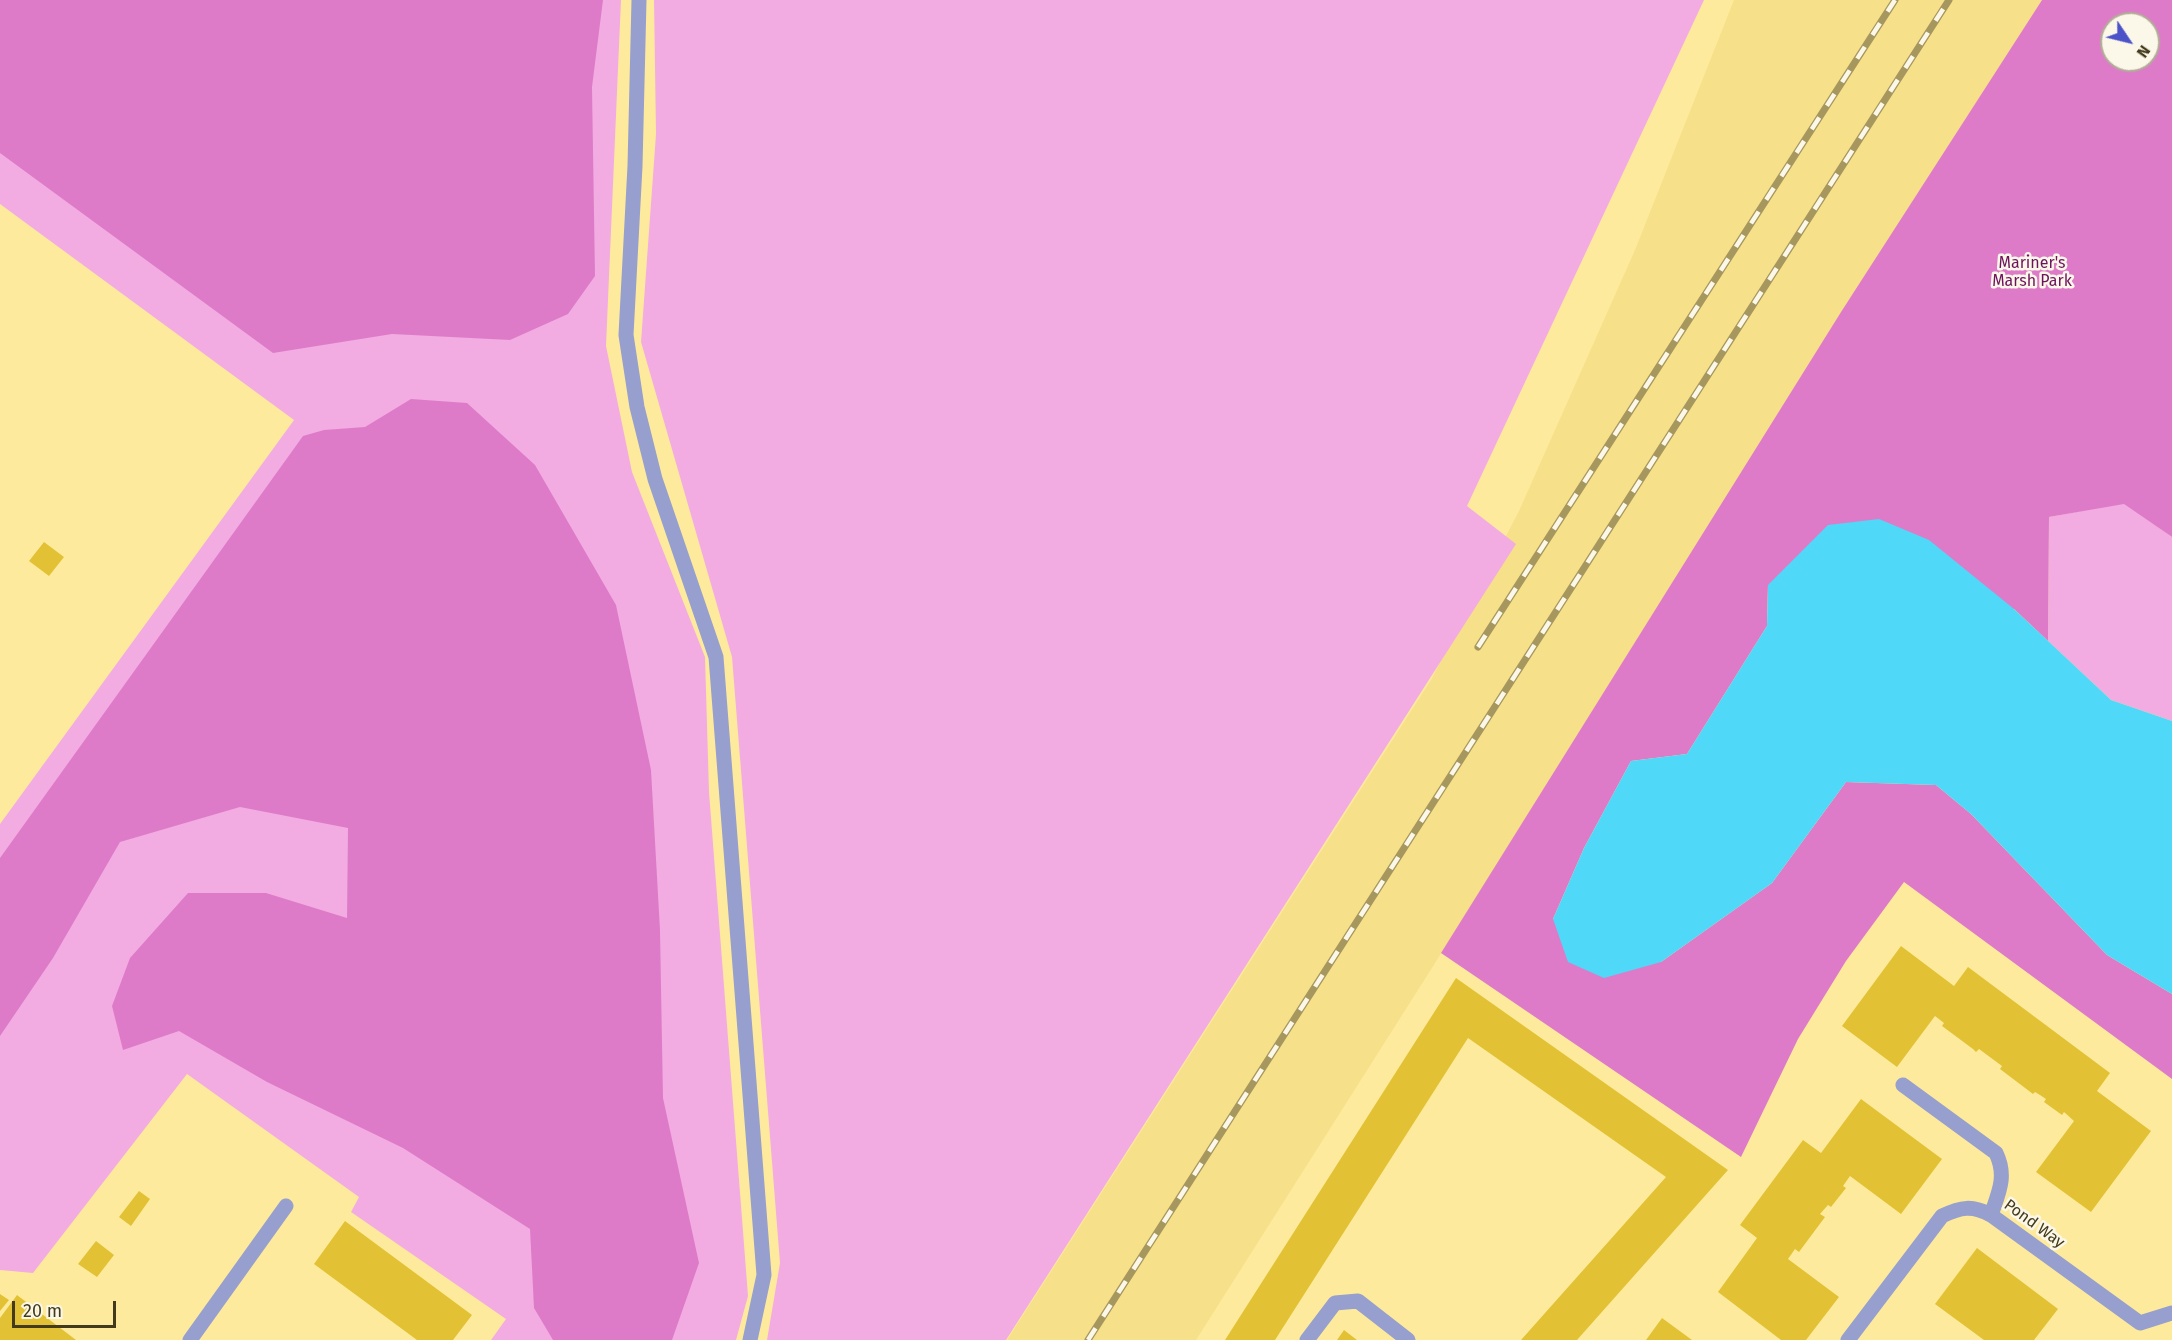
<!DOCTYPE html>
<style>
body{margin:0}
#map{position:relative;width:2172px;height:1340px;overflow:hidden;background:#feea9c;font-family:"Fira Sans",sans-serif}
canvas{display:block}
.north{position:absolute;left:2100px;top:12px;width:60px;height:60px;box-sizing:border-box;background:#fbf8e9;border:2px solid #b1ac96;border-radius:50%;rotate:125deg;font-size:16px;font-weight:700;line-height:24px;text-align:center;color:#423a1a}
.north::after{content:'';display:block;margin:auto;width:21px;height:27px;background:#4c52c8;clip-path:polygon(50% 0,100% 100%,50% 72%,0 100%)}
.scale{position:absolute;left:12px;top:1301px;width:104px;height:27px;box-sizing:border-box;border:3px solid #423a1a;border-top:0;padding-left:8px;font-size:18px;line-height:21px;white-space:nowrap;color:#423a1a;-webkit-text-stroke:4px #fbf8e9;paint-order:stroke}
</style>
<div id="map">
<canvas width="2172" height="1340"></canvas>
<div class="north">N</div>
<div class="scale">20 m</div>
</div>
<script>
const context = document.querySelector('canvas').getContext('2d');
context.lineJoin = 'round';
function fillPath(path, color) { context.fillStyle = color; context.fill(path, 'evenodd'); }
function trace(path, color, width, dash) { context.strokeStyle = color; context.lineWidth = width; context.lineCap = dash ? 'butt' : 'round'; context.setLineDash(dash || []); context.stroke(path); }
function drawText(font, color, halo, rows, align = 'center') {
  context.font = font + ' "Fira Sans",sans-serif'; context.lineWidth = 5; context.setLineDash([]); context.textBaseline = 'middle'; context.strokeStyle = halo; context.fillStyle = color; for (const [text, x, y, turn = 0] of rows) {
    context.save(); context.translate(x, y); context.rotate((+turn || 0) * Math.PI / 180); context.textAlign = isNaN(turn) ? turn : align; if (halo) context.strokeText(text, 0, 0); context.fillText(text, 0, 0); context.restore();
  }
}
fillPath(new Path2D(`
 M1734 0H2042L1841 312 1430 971 1196 1340H1007L1431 680 1519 511 1635 250Z`), '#f6e089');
fillPath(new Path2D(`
 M0 0H621L606 346 632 472 705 657 709 792 748 1296 736 1340H491L506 1319 351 1212 359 1197 187 1074 33 1273 0 1270V824L294 420 0 204Z
 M654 0H1704L1467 506 1516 544 1006 1340H767L780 1263 732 657 641 342 656 134Z
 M2042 0H2172L2125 504 2172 537V721L2111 700 2048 641 2049 517 2124 503ZM2112 24H2148V60H2112Z`), '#f3ace2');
fillPath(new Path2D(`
 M0 0H603L592 87 595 276 568 314 510 340 392 334 273 353 0 153Z
 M2042 0H2172V537L2124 504 2049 517 2048 641 2014 609 1768 585 1767 626 1687 754 1631 761 1584 848 1553 919 1661 962 1772 883 1846 782 1936 785 1971 814 2107 955 2172 994V1079L1904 882 1846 961 1798 1039 1741 1157 1441 953 1841 312ZM2112 24H2148V60H2112Z
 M411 399 467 403 535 465 616 605 651 770 660 930 663 1098 699 1263 672 1340H553L534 1308 530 1229 403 1148 267 1082 179 1031 123 1050 112 1006 130 958 188 893H266L347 918 348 828 240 807 120 842 53 958 0 1036V858L303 436 324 430 365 427Z`), '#de7bc9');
fillPath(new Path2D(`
 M1879 519 1929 540 2014 609 2111 700 2172 721V994L2107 955 1971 814 1936 785 1846 782 1772 883 1661 962 1604 978 1568 962 1553 919 1584 848 1631 761 1687 754 1767 626 1768 585 1828 525Z`), '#4fd8f7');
fillPath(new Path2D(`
 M44 542 64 557 49 576 29 561Z
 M1901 946 1954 986 1968 967 2110 1073 2097 1091 2151 1131 2091 1212 2036 1172 2074 1121 2064 1112 2062 1115 2044 1102 2046 1099 2040 1095 2035 1092 2033 1094 2000 1069 2002 1066 1979 1049 1976 1052 1973 1049 1942 1026 1944 1023 1935 1016 1897 1067 1842 1026Z
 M1456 978 1728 1170 1577 1340H1521L1666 1177 1468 1038 1275 1340H1225Z
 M1861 1099 1942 1159 1901 1214 1850 1176 1843 1186 1846 1188 1831 1207 1828 1205 1820 1214 1825 1217 1799 1252 1795 1249 1788 1259 1839 1297 1806 1340H1781L1718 1292 1757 1238 1740 1225 1803 1140 1821 1153Z
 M139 1191 150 1199 131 1226 119 1217Z
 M345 1221 472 1315 453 1340H417L314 1264Z
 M96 1241 114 1255 97 1277 78 1264Z
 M1977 1248 2058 1309 2034 1340H1984L1935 1304Z
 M0 1294 9 1300 0 1311Z
 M17 1295 76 1340H0V1318Z
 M1662 1318 1692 1340H1646Z
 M1344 1330 1357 1340H1337Z`), '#e2c234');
trace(new Path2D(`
 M639 0 635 166 626 335 637 407 655 479 716 657 764 1275 750 1340
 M190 1340 286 1206
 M1307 1340 1335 1303 1358 1301 1408 1340`), '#969fce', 15);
trace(new Path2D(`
 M1903 1085 1996 1153C2007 1176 1999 1192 1991 1215
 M1848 1340 1942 1216C1961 1207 1972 1205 1991 1215L2140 1323 2172 1313`), '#969fce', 15);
const rail = new Path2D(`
 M1478 647 1895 0
 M1088 1340 1949 0`);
trace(rail, '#a6975f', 7);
trace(rail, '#fbf8e9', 4.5, [14]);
drawText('16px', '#6c125e', '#fbf8e9', [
 ["Mariner's",2032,264],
 ["Marsh Park",2032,282]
]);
drawText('16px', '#423a1a', '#fbf8e9', [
 ["Pond Way",2034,1224,36]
]);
</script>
